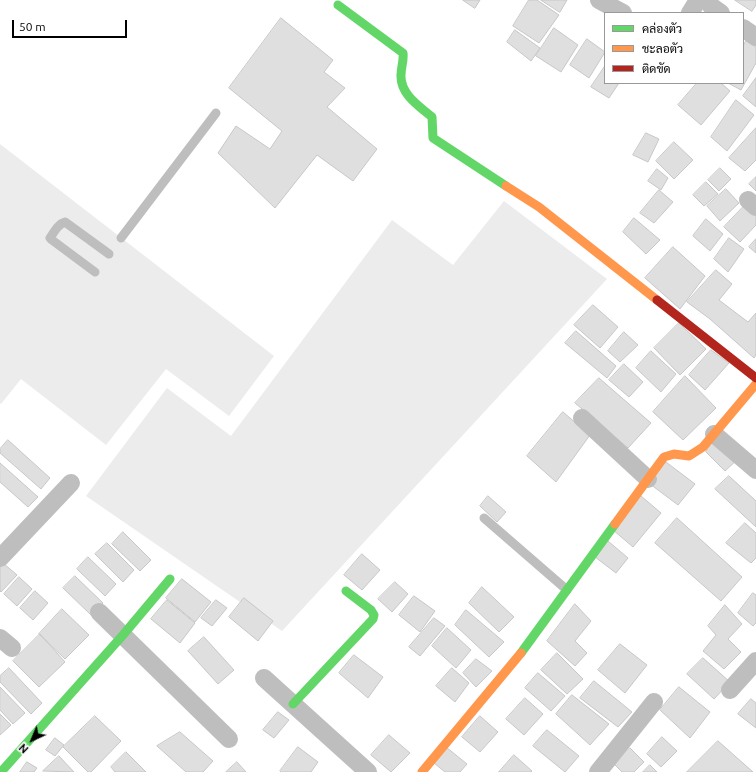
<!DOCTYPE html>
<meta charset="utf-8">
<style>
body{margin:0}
#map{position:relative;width:756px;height:772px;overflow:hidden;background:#fff;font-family:Ubuntu,Sarabun,sans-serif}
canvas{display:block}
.legend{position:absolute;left:604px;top:12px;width:140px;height:72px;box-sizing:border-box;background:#fff;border:1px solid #999;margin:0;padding:5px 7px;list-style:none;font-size:12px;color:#000}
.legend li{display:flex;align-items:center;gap:8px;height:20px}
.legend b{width:20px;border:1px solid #999}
.north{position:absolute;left:12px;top:720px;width:40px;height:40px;-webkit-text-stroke:3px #fff;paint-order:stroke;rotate:224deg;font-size:11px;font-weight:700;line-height:16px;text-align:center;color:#000}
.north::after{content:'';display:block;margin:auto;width:14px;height:18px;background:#000;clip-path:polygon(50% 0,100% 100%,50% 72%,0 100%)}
.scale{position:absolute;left:12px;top:20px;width:115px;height:18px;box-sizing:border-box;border:2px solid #000;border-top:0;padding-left:5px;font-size:12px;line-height:14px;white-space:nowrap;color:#000;-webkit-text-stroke:3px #fff;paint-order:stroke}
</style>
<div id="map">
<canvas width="756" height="772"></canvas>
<ul class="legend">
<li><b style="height:5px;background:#63d668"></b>คล่องตัว</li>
<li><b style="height:5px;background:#ff974d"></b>ชะลอตัว</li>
<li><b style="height:5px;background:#b3261e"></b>ติดขัด</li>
</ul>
<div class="north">N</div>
<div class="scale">50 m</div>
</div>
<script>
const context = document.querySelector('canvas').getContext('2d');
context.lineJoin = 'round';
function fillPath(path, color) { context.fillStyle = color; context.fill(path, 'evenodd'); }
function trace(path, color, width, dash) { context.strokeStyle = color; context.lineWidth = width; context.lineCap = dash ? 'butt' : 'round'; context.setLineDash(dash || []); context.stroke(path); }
fillPath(new Path2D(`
 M0 144 274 356 229 416 166 369 106 445 21 379 1 404 0 403Z
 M504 201 607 279 282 631 86 496 167 388 231 436 392 220 453 265Z`), '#ececec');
const building = new Path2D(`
 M463 0H480L475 8Z
 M529 0H537L559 15 539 43 513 26Z
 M541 0H567L560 12Z
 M735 0H756V5L752 11Z
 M281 18 333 60 324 72 345 88 327 107 377 149 353 181 317 155 275 208 218 153 236 126 270 149 282 131 229 88Z
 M554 28 578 45 561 72 536 56Z
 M515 30 540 48 531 61 507 42Z
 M587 39 605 52 589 78 570 65Z
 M746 41 756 47V63L741 90 728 83H743V47Z
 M605 66V83H619L609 98 591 87Z
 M756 78V107L743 96Z
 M697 83H721L730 91 701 125 678 105Z
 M736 100 754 115 727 151 711 137Z
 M756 128V160L745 171 729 158Z
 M646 133 659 139 648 162 633 155Z
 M674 142 693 160 674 179 656 161Z
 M720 168 731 179 719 191 708 180Z
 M657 169 668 178 661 190 648 181Z
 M756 177V191L749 184Z
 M706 182 718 194 704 206 693 195Z
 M726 189 739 203 720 221 707 206Z
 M659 190 673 202 654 223 640 213Z
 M746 204 756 213V225L740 242 724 227Z
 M634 218 660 240 646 254 623 232Z
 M706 219 723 234 710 251 693 236Z
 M729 238 744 249 728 272 714 259Z
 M756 239V253L749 247Z
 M673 247 705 276 680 309 645 278Z
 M716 270 732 284 719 300 748 322 756 313V355L754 358 710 319 687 302Z
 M593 305 618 327 600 348 574 325Z
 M679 323 706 349 680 375 654 348Z
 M576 331 616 366 607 378 565 343Z
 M624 332 638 345 620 362 608 351Z
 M711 350 729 363 705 390 689 375Z
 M651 351 676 374 661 392 636 368Z
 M624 364 643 382 629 397 609 380Z
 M685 376 716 408 683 440 653 412Z
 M599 378 651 423 628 448 575 403Z
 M563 412 590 435 556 482 527 456Z
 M715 439 738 459 725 471 706 452Z
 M8 440 50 478 41 489 0 453V449Z
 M666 462 695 484 678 505 650 484Z
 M0 463 38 497 28 507 0 482Z
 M729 476 756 501V527L715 489Z
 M488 496 506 512 497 522 480 506Z
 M641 496 661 513 633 547 613 530Z
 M677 518 742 577 721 601 655 543Z
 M745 523 756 533V558L751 563 726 543Z
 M123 532 151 560 140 571 112 544Z
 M608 541 628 558 616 573 595 557Z
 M107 543 134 570 123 582 95 554Z
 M362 554 380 570 362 590 344 575Z
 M88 557 116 584 105 596 77 569Z
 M3 563 17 575 1 592 0 591V567Z
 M75 576 103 603 91 615 63 588Z
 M19 577 32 589 17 606 4 594Z
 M182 579 211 602 195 622 166 598Z
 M395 582 408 594 392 612 378 599Z
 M482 587 514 617 499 632 469 603Z
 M35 591 48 603 33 620 20 608Z
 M753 593 756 595V623L753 626 738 613Z
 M414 596 435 611 420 632 399 615Z
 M244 598 273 621 258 641 229 617Z
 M167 600 195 623 180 643 151 619Z
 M216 600 227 608 212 626 201 618Z
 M575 604 591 621 575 641 587 653 575 666 547 641Z
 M725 605 742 624 728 639 741 652 724 669 703 651 716 635 708 626Z
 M62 609 89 635 65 659 39 634Z
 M466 610 504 642 489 657 455 625Z
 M434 618 445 626 420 656 409 647Z
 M447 628 471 650 456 668 432 646Z
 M40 634 65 662 39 687 13 661Z
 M204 637 234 670 218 684 188 651Z
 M620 644 647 665 625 693 598 670Z
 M557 653 583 679 567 694 541 670Z
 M354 655 383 677 368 698 339 673Z
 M703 658 730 682 714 699 687 674Z
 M476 659 492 671 476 687 463 673Z
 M9 668 42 703 31 714 0 682V676Z
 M452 668 469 683 455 702 436 686Z
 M538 673 565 696 551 711 525 688Z
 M594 681 632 712 618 727 580 698Z
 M0 687 25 713 13 724 0 710Z
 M679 687 710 712 690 738 660 710Z
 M572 695 609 724 590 745 556 714Z
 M525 698 543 714 524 735 506 719Z
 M751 699 756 703V728L738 714Z
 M278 712 289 720 274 738 263 730Z
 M0 714 11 725 0 735Z
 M95 716 121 741 91 772H88L63 747Z
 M480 716 498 732 480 752 462 737Z
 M547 730 579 756 565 772 533 746Z
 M180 732 213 761 203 772H186L157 746Z
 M389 735 410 753 391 772 371 755Z
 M662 737 677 751 661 767 647 754Z
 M55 738 64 745 55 756 46 750Z
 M718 741 753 772H687Z
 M298 747 318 762 311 772H281L280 771Z
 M446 747 467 764 460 772H445L434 763Z
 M630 748 644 762 634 772H622L614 764Z
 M126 752 146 772H115L111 767Z
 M514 755 532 771 531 772H499Z
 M59 756 74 772 43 771Z
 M27 762 37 768 34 772H20Z
 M237 762 246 772H226Z
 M650 765 657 772H643Z`);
fillPath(building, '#dfdfdf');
trace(building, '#c7c7c7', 1);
trace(new Path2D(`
 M121 238 216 113
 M95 272 52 240 50 238C54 232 58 224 65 222L109 254
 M484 518 567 590`), '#bebebe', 9);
trace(new Path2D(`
 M599 0 623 13
 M711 6 721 13
 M690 13 698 0
 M743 28 756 37
 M748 200 756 207
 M582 418 648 479
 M714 434 756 470
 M0 558 71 483
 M99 612 229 739
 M0 638 12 648
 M264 678 368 772
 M730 690 756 661
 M598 772 654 702`), '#bebebe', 18);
trace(new Path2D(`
 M338 5 403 53C404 61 401 67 401 75 400 94 419 106 432 117L433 138 506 186
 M521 653 615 524
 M293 704 373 619 374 615 371 610 346 591
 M1 772 123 635 170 579`), '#63d668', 9);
trace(new Path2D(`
 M506 186 539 207 657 300
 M615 524 664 457 674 454 689 456 703 447 756 384
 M422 772 521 653`), '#ff974d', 9);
trace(new Path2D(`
 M657 300 756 378`), '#b3261e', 9);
</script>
